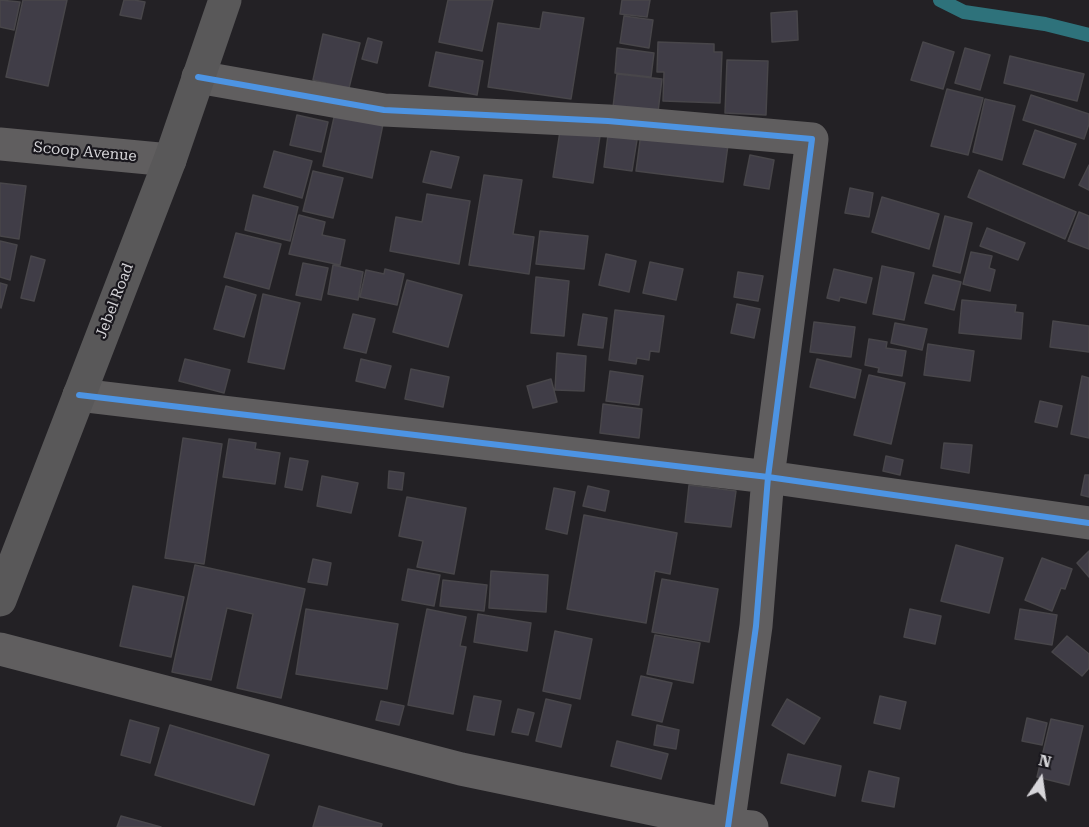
<!DOCTYPE html>
<style>
body{margin:0}
#map{position:relative;width:1089px;height:827px;overflow:hidden;background:#232125;font-family:"Roboto Serif",serif}
canvas{display:block}
.north{position:absolute;left:1011px;top:749px;width:60px;height:60px;-webkit-text-stroke:4px #19171d;paint-order:stroke;rotate:13deg;font-size:16px;font-weight:700;line-height:24px;text-align:center;color:#d6d5d9}
.north::after{content:'';display:block;margin:auto;width:21px;height:27px;background:#d6d5d9;clip-path:polygon(50% 0,100% 100%,50% 72%,0 100%)}
</style>
<div id="map">
<canvas width="1089" height="827"></canvas>
<div class="north">N</div>
</div>
<script>
const context = document.querySelector('canvas').getContext('2d');
context.lineJoin = 'round';
function trace(path, color, width, dash) { context.strokeStyle = color; context.lineWidth = width; context.lineCap = dash ? 'butt' : 'round'; context.setLineDash(dash || []); context.stroke(path); }
function fillPath(path, color) { context.fillStyle = color; context.fill(path, 'evenodd'); }
function drawText(font, color, halo, rows, align = 'center') {
  context.font = font + ' "Roboto Serif",serif'; context.lineWidth = 4.5; context.setLineDash([]); context.textBaseline = 'middle'; context.strokeStyle = halo; context.fillStyle = color; for (const [text, x, y, turn = 0] of rows) {
    context.save(); context.translate(x, y); context.rotate((+turn || 0) * Math.PI / 180); context.textAlign = isNaN(turn) ? turn : align; if (halo) context.strokeText(text, 0, 0); context.fillText(text, 0, 0); context.restore();
  }
}
trace(new Path2D(`
 M940 0 964 12 1045 24 1089 35`), '#2e727b', 14);
const building = new Path2D(`
 M0 0 20 2 14 30 0 27Z
 M23 0H67L48 86 6 77Z
 M124 0H134L145 2 141 19 120 15Z
 M448 0H493L482 51 439 42Z
 M622 0H650L647 17 620 14Z
 M797 11 798 40 772 42 771 13Z
 M543 12 584 18 571 99 488 87 498 23 540 29Z
 M624 16 653 20 649 48 620 43Z
 M323 34 360 43 349 88 313 80Z
 M368 38 382 42 377 63 362 59Z
 M658 42 714 44V52H722L720 103 663 101 664 72H657Z
 M923 42 954 52 943 89 911 80Z
 M617 48 654 53 651 77 615 73Z
 M965 48 990 55 980 90 955 83Z
 M436 52 483 61 477 95 429 86Z
 M1010 56 1084 74 1077 101 1004 83Z
 M727 60 768 61 766 115 725 113Z
 M617 74 662 79 658 112 613 107Z
 M947 89 983 98 968 155 931 146Z
 M1031 95 1089 114V124L1084 139 1023 120Z
 M985 99 1015 106 1002 160 973 152Z
 M335 113 383 124 372 178 323 166Z
 M297 115 328 122 321 152 290 145Z
 M1035 130 1076 144 1064 178 1023 164Z
 M560 131 600 136 593 183 553 177Z
 M641 133 728 145 723 182 636 171Z
 M608 135 637 140 632 171 604 167Z
 M274 151 312 161 302 198 264 187Z
 M431 151 459 157 451 188 423 182Z
 M750 155 774 160 769 189 744 185Z
 M1089 165V190L1079 185Z
 M979 170 1076 212 1065 239 968 197Z
 M313 171 343 178 333 218 303 211Z
 M484 175 522 180 513 234 534 237 529 274 469 265Z
 M0 183 26 186 19 239 0 236Z
 M850 188 873 193 869 217 845 213Z
 M427 194 470 201 459 264 390 251 396 217 422 222Z
 M253 195 298 207 290 241 245 230Z
 M882 197 939 214 929 249 872 232Z
 M1079 212 1089 216V249L1068 241Z
 M299 215 325 222 322 235 345 240 340 265 289 254Z
 M945 216 972 223 960 273 933 266Z
 M987 228 1025 243 1018 260 980 246Z
 M540 231 588 236 584 269 536 264Z
 M236 233 281 244 269 289 224 277Z
 M0 241 17 245 10 280 0 277Z
 M971 252 992 256 989 268 995 270 990 291 963 284Z
 M606 254 636 261 629 292 599 285Z
 M31 256 45 260 34 301 21 298Z
 M650 262 683 269 676 300 643 293Z
 M303 263 328 268 321 300 296 295Z
 M333 265 363 272 358 300 328 294Z
 M882 266 914 273 904 320 873 314Z
 M385 269 404 274 397 305 360 297 366 270 384 274Z
 M834 269 872 278 866 303 840 297 839 301 827 298Z
 M738 272 763 276 758 301 734 297Z
 M933 275 961 282 954 310 925 303Z
 M536 277 569 281 564 336 531 333Z
 M407 280 462 295 448 347 393 332Z
 M0 283 7 285 1 308 0 307Z
 M226 286 256 295 244 337 214 329Z
 M263 294 300 303 284 369 248 362Z
 M962 300 1016 305 1015 312 1023 313 1021 339 959 333Z
 M737 304 760 309 754 338 731 333Z
 M615 310 664 316 659 352 650 351 649 360 637 358 636 364 609 360Z
 M353 314 375 319 366 353 344 348Z
 M583 314 607 318 603 348 578 345Z
 M1053 321 1089 326V352L1050 347Z
 M814 322 855 327 851 357 810 352Z
 M895 323 927 329 922 350 891 343Z
 M869 339 887 342 886 348 906 351 902 376 878 372 879 368 865 365Z
 M928 344 974 351 970 381 924 375Z
 M557 353 586 356 584 391 555 390Z
 M185 359 230 370 224 393 179 381Z
 M361 359 391 366 385 388 356 381Z
 M817 359 861 370 855 398 810 387Z
 M411 369 449 377 443 407 405 399Z
 M610 371 643 376 639 405 606 401Z
 M869 375 905 383 891 444 854 435Z
 M1082 376 1089 378V438L1071 434Z
 M551 379 557 402 533 408 527 386Z
 M1040 401 1062 406 1057 427 1035 422Z
 M603 404 642 409 639 438 600 433Z
 M183 438 222 444 204 564 165 558Z
 M229 439 256 443 255 449 280 453 275 484 223 477Z
 M944 443 972 445 969 473 941 468Z
 M886 456 903 460 900 475 883 471Z
 M290 458 308 461 302 490 285 487Z
 M389 471 404 473 402 490 388 488Z
 M1085 475H1089V497L1081 495Z
 M322 476 358 483 351 513 317 506Z
 M689 485 736 491 731 527 685 522Z
 M588 486 609 491 605 511 583 506Z
 M554 488 575 492 567 534 546 529Z
 M407 497 466 508 454 574 417 567 423 541 399 536Z
 M584 515 677 533 670 574 655 571 646 623 567 609Z
 M956 545 1003 558 989 613 941 601Z
 M1089 551V577L1077 563Z
 M1042 558 1072 569 1065 589 1061 588 1052 611 1025 600Z
 M313 559 331 563 327 585 308 582Z
 M195 565 305 589 281 698 237 688 253 614 227 608 211 680 172 672Z
 M408 569 440 575 434 606 402 600Z
 M491 571 548 575 546 612 489 608Z
 M662 579 718 589 709 642 652 632Z
 M443 580 487 585 484 611 440 606Z
 M133 586 184 597 171 657 120 646Z
 M306 609 398 624 387 689 296 674Z
 M427 609 466 617 460 646 466 647 453 714 408 705Z
 M910 609 941 616 935 644 904 637Z
 M1020 609 1057 615 1052 645 1015 639Z
 M478 614 531 623 527 651 474 642Z
 M555 631 592 639 580 699 543 691Z
 M655 635 700 643 693 683 647 674Z
 M1067 636 1089 654V668L1082 676 1052 652Z
 M641 676 672 683 662 722 632 715Z
 M474 696 501 701 494 735 467 730Z
 M880 696 906 702 900 729 874 723Z
 M546 699 571 705 561 747 536 741Z
 M787 699 820 718 804 744 772 725Z
 M381 701 404 706 399 725 376 720Z
 M518 709 534 713 528 735 512 732Z
 M1027 718 1047 723 1042 745 1022 741Z
 M1051 719 1083 726 1069 785 1037 777Z
 M130 720 159 728 150 763 121 755Z
 M170 725 269 755 254 805 155 775Z
 M657 725 679 730 676 749 654 745Z
 M617 741 668 754 661 779 611 766Z
 M788 754 841 766 835 796 781 783Z
 M869 771 899 778 894 807 862 801Z
 M319 806 382 824 381 827H313Z
 M121 816 161 827H117Z`);
fillPath(building, '#403d47');
trace(building, '#48464a', 1.5);
trace(new Path2D(`
 M198 77 384 110 608 121 812 139 768 477 756 626 728 827
 M0 144 170 160
 M79 395 768 477 1089 523
 M0 649 461 769 729 825 752 827`), '#605e5f', 33);
trace(new Path2D(`
 M0 600 170 160 225 0`), '#595859', 33);
trace(new Path2D(`
 M198 77 384 110 608 121 812 139 768 477 756 626 728 827
 M79 395 768 477 1089 523`), '#4d94e3', 6);
drawText('15px', '#d6d5d9', '#19171d', [
 ["Scoop Avenue",85,152,5],
 ["Jebel Road",115,301,-69]
]);
</script>
